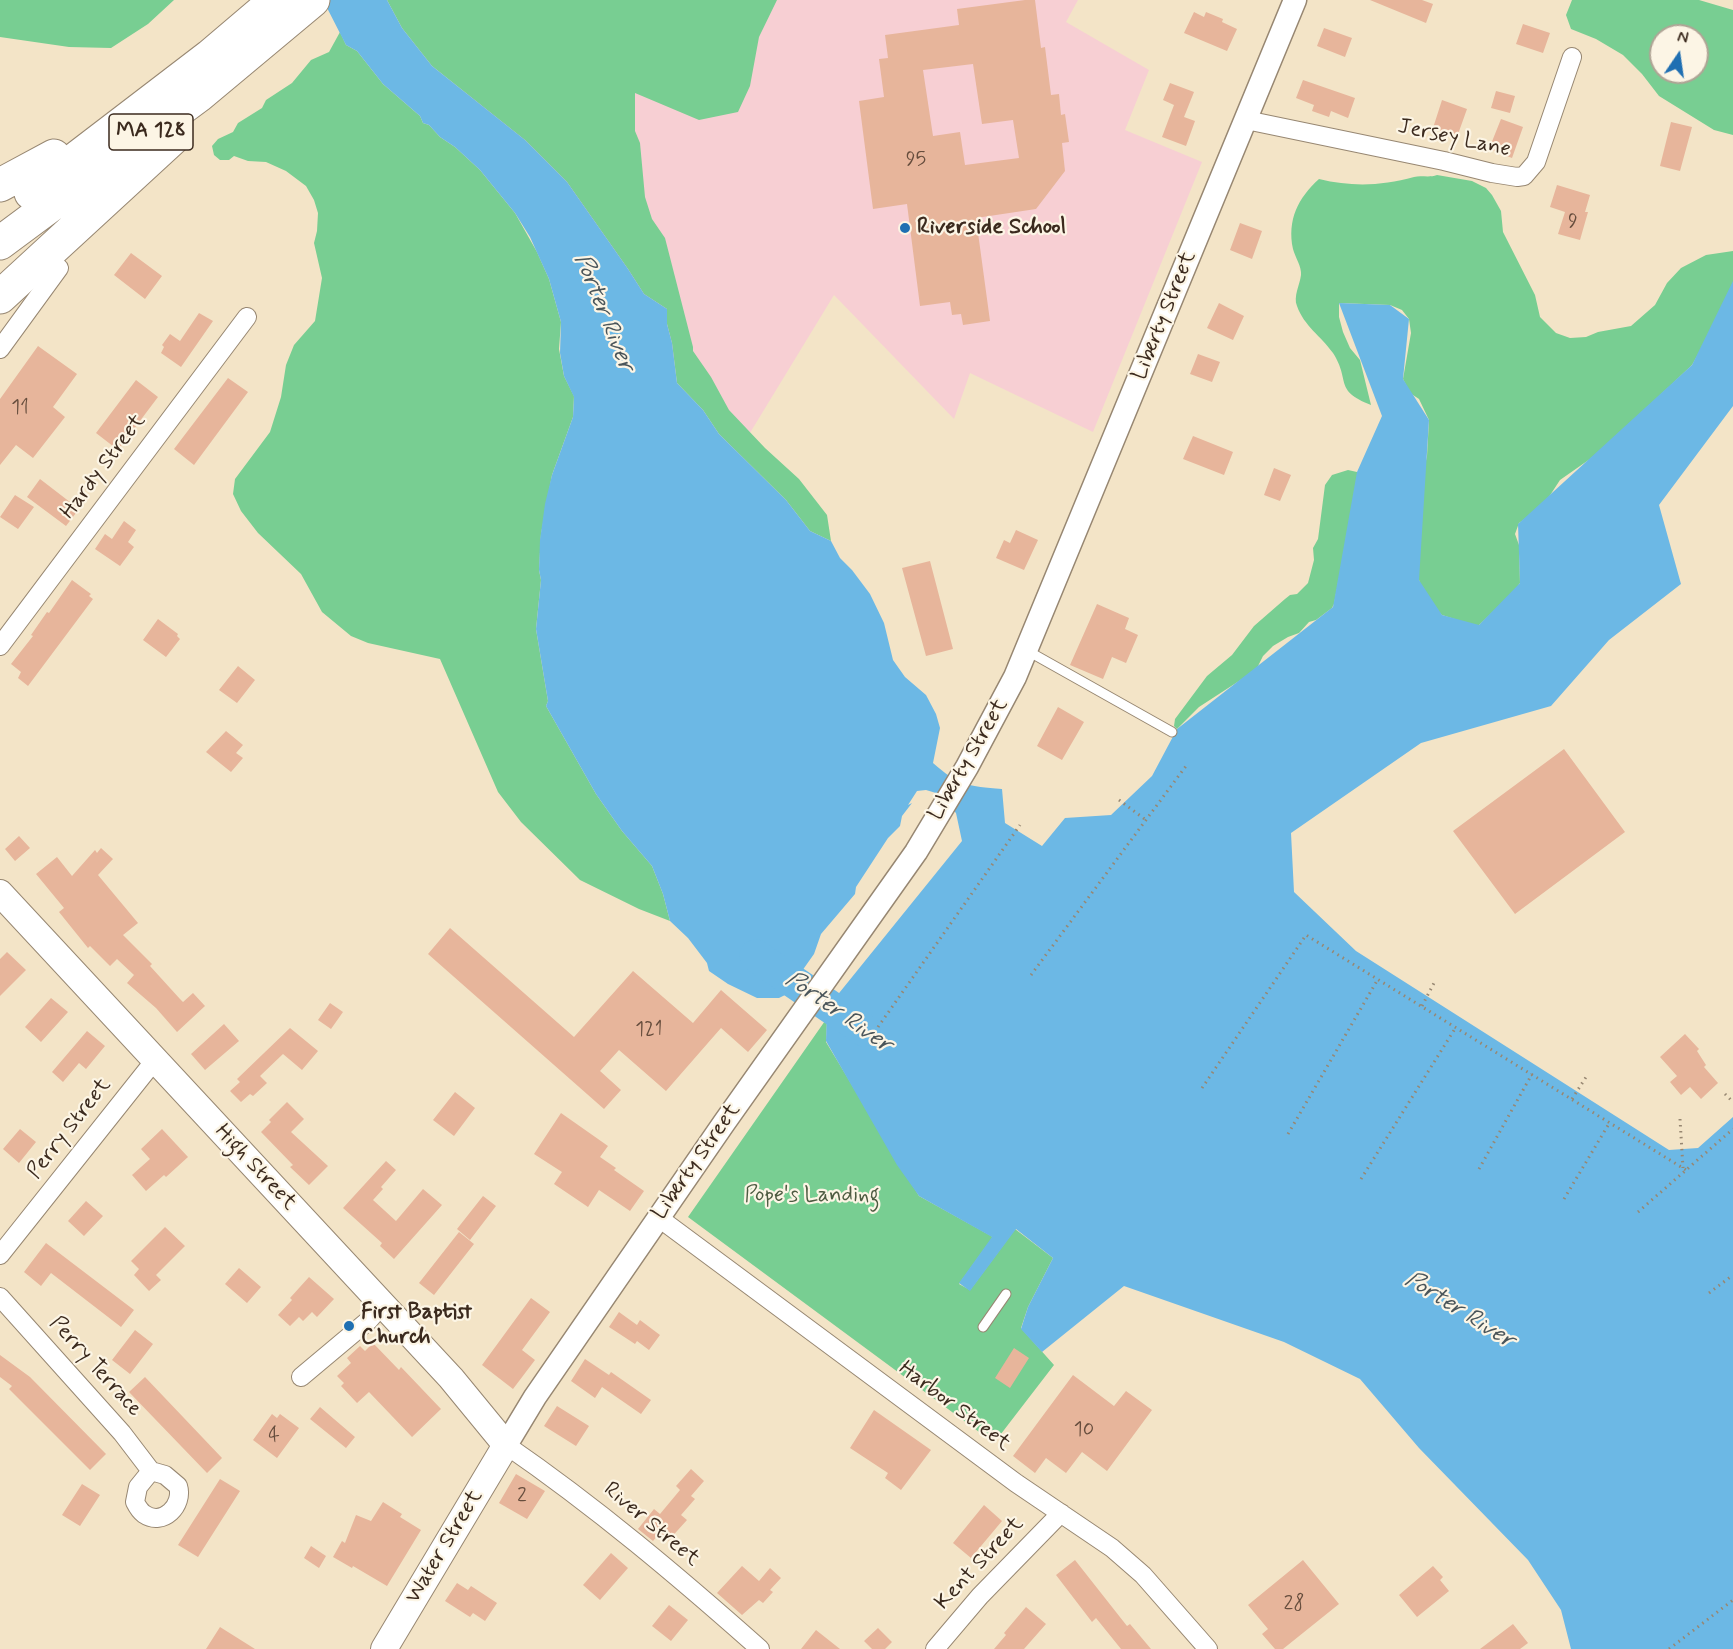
<!DOCTYPE html>
<style>
body{margin:0}
#map{position:relative;width:1733px;height:1649px;overflow:hidden;background:#f3e4c7;font-family:Mynerve,sans-serif}
canvas{display:block}
.north{position:absolute;left:1649px;top:24px;width:60px;height:60px;box-sizing:border-box;background:#fcf5e5;border:2px solid #afa495;border-radius:50%;rotate:13deg;font-size:16px;font-weight:700;line-height:24px;text-align:center;color:#3b2a1e}
.north::after{content:'';display:block;margin:auto;width:21px;height:27px;background:#1f6fb2;clip-path:polygon(50% 0,100% 100%,50% 72%,0 100%)}
</style>
<div id="map">
<canvas width="1733" height="1649"></canvas>
<div class="north">N</div>
</div>
<script>
const context = document.querySelector('canvas').getContext('2d');
context.lineJoin = 'round';
function fillPath(path, color) { context.fillStyle = color; context.fill(path, 'evenodd'); }
function trace(path, color, width, dash) { context.strokeStyle = color; context.lineWidth = width; context.lineCap = dash ? 'butt' : 'round'; context.setLineDash(dash || []); context.stroke(path); }
function drawText(font, color, halo, rows, align = 'center') {
  context.font = font + ' Mynerve,sans-serif'; context.lineWidth = 4.5; context.setLineDash([]); context.textBaseline = 'middle'; context.strokeStyle = halo; context.fillStyle = color; for (const [text, x, y, turn = 0] of rows) {
    context.save(); context.translate(x, y); context.rotate((+turn || 0) * Math.PI / 180); context.textAlign = isNaN(turn) ? turn : align; if (halo) context.strokeText(text, 0, 0); context.fillText(text, 0, 0); context.restore();
  }
}
fillPath(new Path2D(`
 M393 0H1078L1066 22 1149 70 1125 130 1202 162 1093 432 970 373 954 419 834 295 742 446Z`), '#f7cfd3');
fillPath(new Path2D(`
 M0 0H174L148 24 111 48 69 47 0 37Z
 M387 0H777L759 37 750 86 738 112 699 120 635 93V131L640 143 645 197 652 219 665 238 693 347V351L711 377 729 410 765 448 799 479 827 515 831 541 810 531 786 500 719 434 703 410 677 383 672 343 667 324V309L644 294 628 269 567 182 525 140 432 66 402 28Z
 M1572 0H1699L1733 10V135L1714 130 1659 96 1642 74 1623 55 1596 39 1571 29 1566 15ZM1661 36H1697V72H1661Z
 M340 32 346 45 357 51 383 84 420 116 423 123 429 125 440 137 455 147 480 170 515 213 537 252 549 279 561 322 559 349 564 376 574 396 573 417 552 475 541 534 539 570 541 580 536 629 548 701 546 706 596 794 622 831 652 866 663 894 670 921 639 909 580 880 521 822 498 792 440 659 368 643 351 636 322 612 301 574 258 533 241 511 233 494 235 479 270 432 281 397 286 365 294 345 315 321 322 278 314 243 317 231 318 213 314 200 306 186 286 171 266 162 248 161 234 156 229 160H220L214 155 212 146 218 139 233 132 238 123 262 108 266 100 292 83 311 60 329 52Z
 M1437 175 1472 181 1486 188 1492 195 1501 211 1503 232 1535 295 1540 317 1556 333 1570 338 1586 337 1598 332 1631 326 1655 305 1667 283 1681 268 1706 255 1733 251V293L1692 365 1600 452 1560 480 1543 506 1519 523 1515 534 1519 545 1520 583 1512 594 1479 625 1476 626 1442 615 1426 602 1419 580 1417 502 1427 456 1429 420 1419 399 1410 393 1403 379 1411 333 1409 319 1402 310 1390 305 1339 303V317L1343 332 1350 348 1360 360 1371 405C1333 390 1351 381 1333 353 1321 336 1304 326 1297 306 1293 297 1300 284 1301 275 1302 267 1295 257 1293 249 1287 220 1298 198 1319 179 1352 187 1381 186 1414 177 1421 175 1429 178 1437 175Z
 M1348 470 1357 472 1358 479 1334 604 1332 608 1316 620 1309 622 1299 633 1288 637 1273 646 1263 656 1256 670 1199 707 1177 729 1174 726 1175 719 1207 676 1232 655 1254 626 1285 599 1290 595 1297 594 1308 583 1314 560 1313 548 1318 539 1325 485 1332 475Z
 M827 1018 826 1042 919 1196 993 1237 959 1284 970 1290 1015 1229 1053 1258 1028 1307 1021 1328 1054 1365 994 1443 688 1217Z`), '#78ce92');
fillPath(new Path2D(`
 M323 0H387L402 28 432 66 525 140 567 182 628 269 644 294 667 309V324L672 343 677 383 703 410 719 434 786 500 810 531 831 541 840 558 852 570 870 594 884 623 893 660 905 677 926 695 936 714 940 728 933 763C959 786 968 786 1002 789L1005 823 1042 846 1065 818 1111 815 1152 776 1177 729 1333 607 1357 472 1382 416 1339 303 1390 305 1409 319 1403 379 1429 420 1419 580 1442 615 1479 625 1520 583 1518 524 1692 365 1733 281V406L1659 505 1681 584 1609 640 1551 706 1421 743 1291 833 1294 892 1356 951 1669 1150 1698 1148 1733 1117V1649H1571L1561 1610 1528 1560 1419 1448 1360 1379 1284 1342 1124 1286 1042 1352 1021 1329 1028 1307 1053 1258 1016 1229 970 1291 959 1283 992 1237 919 1196 897 1165 826 1041 827 1008 962 841 956 813 936 793 926 790 917 791 908 805 912 803 902 816 900 826 888 838 856 887 855 894 821 934 814 954 785 995 779 998H757L728 984 709 971 707 963 688 938 670 921 663 894 652 866 622 831 596 794 546 706 548 701 536 629 541 580 539 570 540 540 545 504 552 475 573 417 574 397 564 376 560 353 561 322 549 279 530 237 515 213 480 170 455 147 440 137 429 125 423 123 420 116 383 84 357 51 346 45Z`), '#6cb8e5');
trace(new Path2D(`
 M756 956 864 1030`), '#6cb8e5', 33);
fillPath(new Path2D(`
 M1025 0H1035L1041 48 1045 47 1051 95 1059 94 1061 115 1065 114 1069 142 1062 143 1065 171 1036 209 976 218 990 321 963 325 961 314 952 315 950 302 920 306 907 204 873 209 859 101 884 97 879 59 888 58 885 35 959 25 957 9ZM973 64 982 124 1013 120 1019 158 965 165 960 132 933 136 923 70Z
 M1370 0H1422L1433 4 1426 23Z
 M1194 12 1204 17 1206 12 1223 19 1222 22 1237 29 1227 51 1184 33Z
 M1523 24 1550 33 1543 53 1516 44Z
 M1324 28 1352 38 1345 57 1317 46Z
 M1303 80 1355 98 1348 118 1331 111 1329 117 1312 111 1314 105 1296 98Z
 M1170 83 1194 92 1184 117 1195 121 1186 146 1162 137 1174 105 1163 100Z
 M1496 91 1515 96 1510 113 1491 108Z
 M1442 100 1467 109 1457 137 1433 128Z
 M1501 119 1523 127 1512 158 1489 149Z
 M1671 122 1692 127 1680 171 1660 166Z
 M1557 185 1590 195 1585 212H1588L1580 240 1558 234 1565 212 1550 207Z
 M1240 223 1262 231 1252 259 1230 250Z
 M131 253 162 276 145 299 114 275Z
 M1219 303 1244 316 1233 340 1207 328Z
 M199 313 213 321 181 367 161 353 164 347 162 345 170 334 180 341Z
 M38 346 77 374 53 407 65 417 33 458 16 445 0 465V399Z
 M1198 354 1220 362 1212 382 1190 374Z
 M228 378 248 392 194 465 174 449Z
 M136 380 158 397 118 450 96 433Z
 M1193 436 1233 452 1224 475 1183 459Z
 M1274 468 1291 475 1280 501 1264 495Z
 M40 479 79 509 66 526 27 497Z
 M15 495 34 507 18 529 0 517Z
 M124 521 136 530 128 542 134 547 120 566 95 549 105 534 112 539Z
 M1016 530 1038 540 1024 570 996 558 1004 540 1010 543Z
 M930 561 953 649 926 656 902 568Z
 M72 580 91 594 89 596 93 599 28 686 18 678 21 672 11 664 33 636 31 635 47 612 49 613Z
 M1097 604 1129 618 1125 629 1138 635 1126 663 1112 657 1103 679 1070 665Z
 M158 619 178 634 177 636 180 639 166 657 143 640Z
 M238 666 255 680 237 703 219 690Z
 M1058 707 1084 722 1062 760 1037 746Z
 M226 731 243 745 236 753 243 758 231 772 206 752Z
 M1564 749 1625 832 1515 914 1453 831Z
 M19 836 30 848 15 861 5 849Z
 M101 848 113 859 98 875 138 923 123 935 152 964 150 966 180 999 183 1002 193 993 205 1006 177 1032 156 1008 127 983 134 975 117 959 110 966 90 946 88 948 59 912 64 908 36 874 57 857 72 876 95 850 97 853Z
 M450 928 574 1037 633 971 693 1023 721 990 767 1030 748 1052 721 1028 666 1091 619 1050 600 1071 621 1090 604 1109 428 954Z
 M7 952 26 970 0 996V959Z
 M51 998 68 1012 41 1042 25 1027Z
 M330 1003 343 1012 331 1029 318 1020Z
 M224 1024 239 1041 205 1070 191 1054Z
 M290 1028 318 1051 302 1070 283 1054 260 1076 267 1083 253 1096 250 1094 241 1102 230 1091 240 1082 237 1079Z
 M87 1031 105 1046 86 1069 79 1063 63 1082 52 1072Z
 M1685 1034 1699 1049 1697 1051 1706 1065 1704 1067 1718 1083 1701 1099 1690 1087 1681 1095 1670 1082 1677 1076 1660 1057Z
 M455 1092 475 1108 454 1136 433 1120Z
 M287 1102 304 1119 291 1132 328 1166 309 1185 290 1167 293 1165 261 1132 271 1122 269 1120Z
 M561 1113 608 1146 600 1157 616 1168 614 1170 644 1191 630 1211 599 1190 588 1207 554 1184 562 1172 534 1154Z
 M20 1129 36 1142 19 1163 3 1149Z
 M162 1129 188 1157 166 1177 164 1175 146 1191 132 1175 150 1159 141 1149Z
 M386 1161 396 1170 381 1187 383 1189 373 1200 396 1221 423 1189 442 1205 394 1259 380 1246 382 1243 343 1208Z
 M483 1196 496 1206 470 1240 457 1229Z
 M86 1201 103 1216 84 1236 68 1221Z
 M165 1227 185 1246 156 1275 161 1280 149 1291 134 1275 139 1269 131 1261Z
 M459 1232 474 1244 434 1295 419 1283Z
 M46 1243 134 1310 121 1327 51 1273 41 1286 24 1272Z
 M239 1268 261 1287 247 1303 225 1284Z
 M309 1277 334 1299 317 1317 312 1312 303 1321 299 1317 290 1326 278 1315 292 1300 290 1298Z
 M531 1298 550 1312 522 1350 535 1360 513 1389 482 1365Z
 M619 1312 637 1325 640 1320 660 1335 649 1350 637 1341 635 1344 609 1327Z
 M135 1330 153 1344 130 1374 112 1360Z
 M373 1343 399 1370 401 1367 441 1409 412 1437 369 1392 357 1403 341 1386 344 1383 337 1376 351 1363 347 1358 360 1346 365 1351Z
 M1014 1348 1029 1358 1010 1388 995 1378Z
 M0 1355 30 1377 106 1454 90 1470 9 1389 12 1386 0 1377Z
 M585 1359 609 1375 611 1372 651 1400 641 1414 602 1387 595 1398 571 1381Z
 M1073 1375 1114 1406 1126 1391 1152 1410 1107 1471 1082 1452 1066 1473 1046 1458 1035 1473 1013 1456Z
 M145 1377 222 1458 207 1473 129 1392Z
 M557 1406 589 1426 576 1446 544 1426Z
 M320 1407 355 1437 346 1448 310 1419Z
 M874 1410 931 1450 901 1490 885 1478 888 1473 850 1448Z
 M272 1414 277 1418 280 1414 299 1428 277 1458 253 1440Z
 M691 1469 704 1481 691 1496 695 1499 681 1515 687 1520 668 1541 659 1534 653 1541 638 1529 654 1509 660 1514 680 1490 676 1486Z
 M516 1474 545 1491 527 1519 499 1503Z
 M220 1479 240 1491 198 1557 178 1545Z
 M82 1484 100 1495 80 1526 62 1515Z
 M383 1502 402 1514 400 1517 421 1530 387 1586 353 1566 352 1568 333 1557 342 1541 345 1543 356 1515 371 1521Z
 M984 1505 1002 1521 971 1558 953 1543Z
 M311 1546 326 1556 319 1568 304 1558Z
 M611 1553 628 1568 600 1600 583 1585Z
 M1075 1560 1127 1626 1130 1624 1151 1649H1121L1096 1618 1092 1622 1056 1575Z
 M1303 1560 1339 1604 1283 1649H1275L1262 1634 1268 1629 1248 1605Z
 M742 1566 759 1581 770 1568 781 1578 770 1590 773 1592 763 1603 759 1600 742 1615 717 1593Z
 M1433 1566 1443 1577 1440 1580 1449 1591 1417 1617 1399 1595Z
 M457 1583 468 1590 471 1586 497 1603 485 1621 473 1613 470 1617 445 1601Z
 M669 1605 688 1620 671 1641 652 1626Z
 M1026 1607 1046 1624 1024 1649H994L1006 1635 1004 1633Z
 M1513 1624 1528 1643 1520 1649H1480Z
 M220 1627 255 1649H206Z
 M878 1628 892 1642 885 1649H872L864 1641Z
 M816 1630 840 1649H801Z`), '#e7b59b');
const service = new Path2D(`
 M1026 650 1172 732
 M983 1327 1006 1294`);
const minor = new Path2D(`
 M1246 120 1444 161 1492 173 1517 177 1524 176 1536 162 1572 57
 M0 349 59 268
 M0 646 247 317
 M659 1218 1016 1483 1112 1548 1143 1575 1208 1649
 M0 1255 155 1060
 M0 1297 122 1433 151 1471
 M301 1377 369 1320 382 1305
 M506 1445C596 1507 679 1577 760 1649
 M151 1471 165 1475 178 1486C184 1505 163 1527 144 1514 140 1511 137 1506 135 1502L138 1487Z
 M935 1649 980 1596 1061 1513`);
const tertiary = new Path2D(`
 M506 1445 535 1397 724 1123 916 852 967 767 1015 677 1295 0`);
const secondary = new Path2D(`
 M0 893 451 1378 506 1445 384 1649`);
const motorway = new Path2D(`
 M0 185 54 156
 M31 193 210 56 276 0
 M0 243 198 96 313 0
 M0 297 175 136`);
trace(service, '#978772', 11);
trace(minor, '#978772', 20);
trace(tertiary, '#978772', 25);
trace(secondary, '#978772', 28);
trace(motorway, '#978772', 35);
trace(new Path2D(`
 M1119 800 1146 820
 M1031 975 1186 766
 M1422 1006 1434 983
 M878 1027 1020 825
 M1202 1088 1306 935 1686 1170
 M1725 1094 1733 1102
 M1572 1099 1588 1074
 M1680 1119 1683 1168
 M1288 1134 1378 979
 M1479 1169 1532 1074
 M1361 1179 1456 1027
 M1564 1199 1610 1122
 M1638 1212 1733 1129
 M1709 1293 1733 1275
 M1669 1649 1733 1600`), '#978772', 3, [1.5, 4.5]);
trace(service, '#fff', 9);
trace(minor, '#fff', 18);
trace(tertiary, '#fff', 22);
trace(secondary, '#fff', 26);
trace(motorway, '#fff', 33);
for (const [x, y, r, color] of [
 [905,228,6,"#1f6fb2"],
 [349,1326,6,"#1f6fb2"]
]) { const dot = new Path2D(); dot.arc(x, y, r, 0, 2 * Math.PI); context.fillStyle = color; context.fill(dot); trace(dot, '#fcf5e5', 2); }
drawText('20px', '#664d3d', null, [
 ["95",916,161],
 ["9",1573,223],
 ["11",20,409],
 ["121",649,1031],
 ["10",1084,1431],
 ["4",274,1437],
 ["2",522,1497],
 ["28",1294,1605]
]);
for (const [x, y, w] of [
 [151,132,84]
]) { const box = new Path2D(); box.roundRect(x - w / 2, y - 18, w, 36, 4.5); context.fillStyle = '#fcf5e5'; context.fill(box); trace(box, '#3b2a1e', 1.5); }
drawText('bold 21px', '#3b2a1e', null, [
 ["MA 128",151,132]
]);
drawText('22px', '#3b2a1e', '#fcf5e5', [
 ["Jersey Lane",1454,139,12],
 ["Liberty Street",1165,316,-68],
 ["Hardy Street",104,467,-53],
 ["Liberty Street",969,760,-60],
 ["Perry Street",70,1129,-52],
 ["Liberty Street",697,1162,-55],
 ["High Street",255,1168,47],
 ["Perry Terrace",95,1367,48],
 ["Harbor Street",954,1407,37],
 ["River Street",651,1525,40],
 ["Water Street",445,1547,-59],
 ["Kent Street",980,1564,-47]
]);
drawText('bold 22px', '#3b2a1e', '#fcf5e5', [
 ["Riverside School",917,228],
 ["First Baptist",361,1313],
 ["Church",361,1338]
], 'left');
drawText('22px', '#4d5b41', '#fcf5e5', [
 ["Pope's Landing",812,1196]
]);
drawText('italic 24px', '#4a555a', '#fcf5e5', [
 ["Porter River",603,313,68],
 ["Porter River",838,1013,35],
 ["Porter River",1459,1311,32]
]);
</script>
